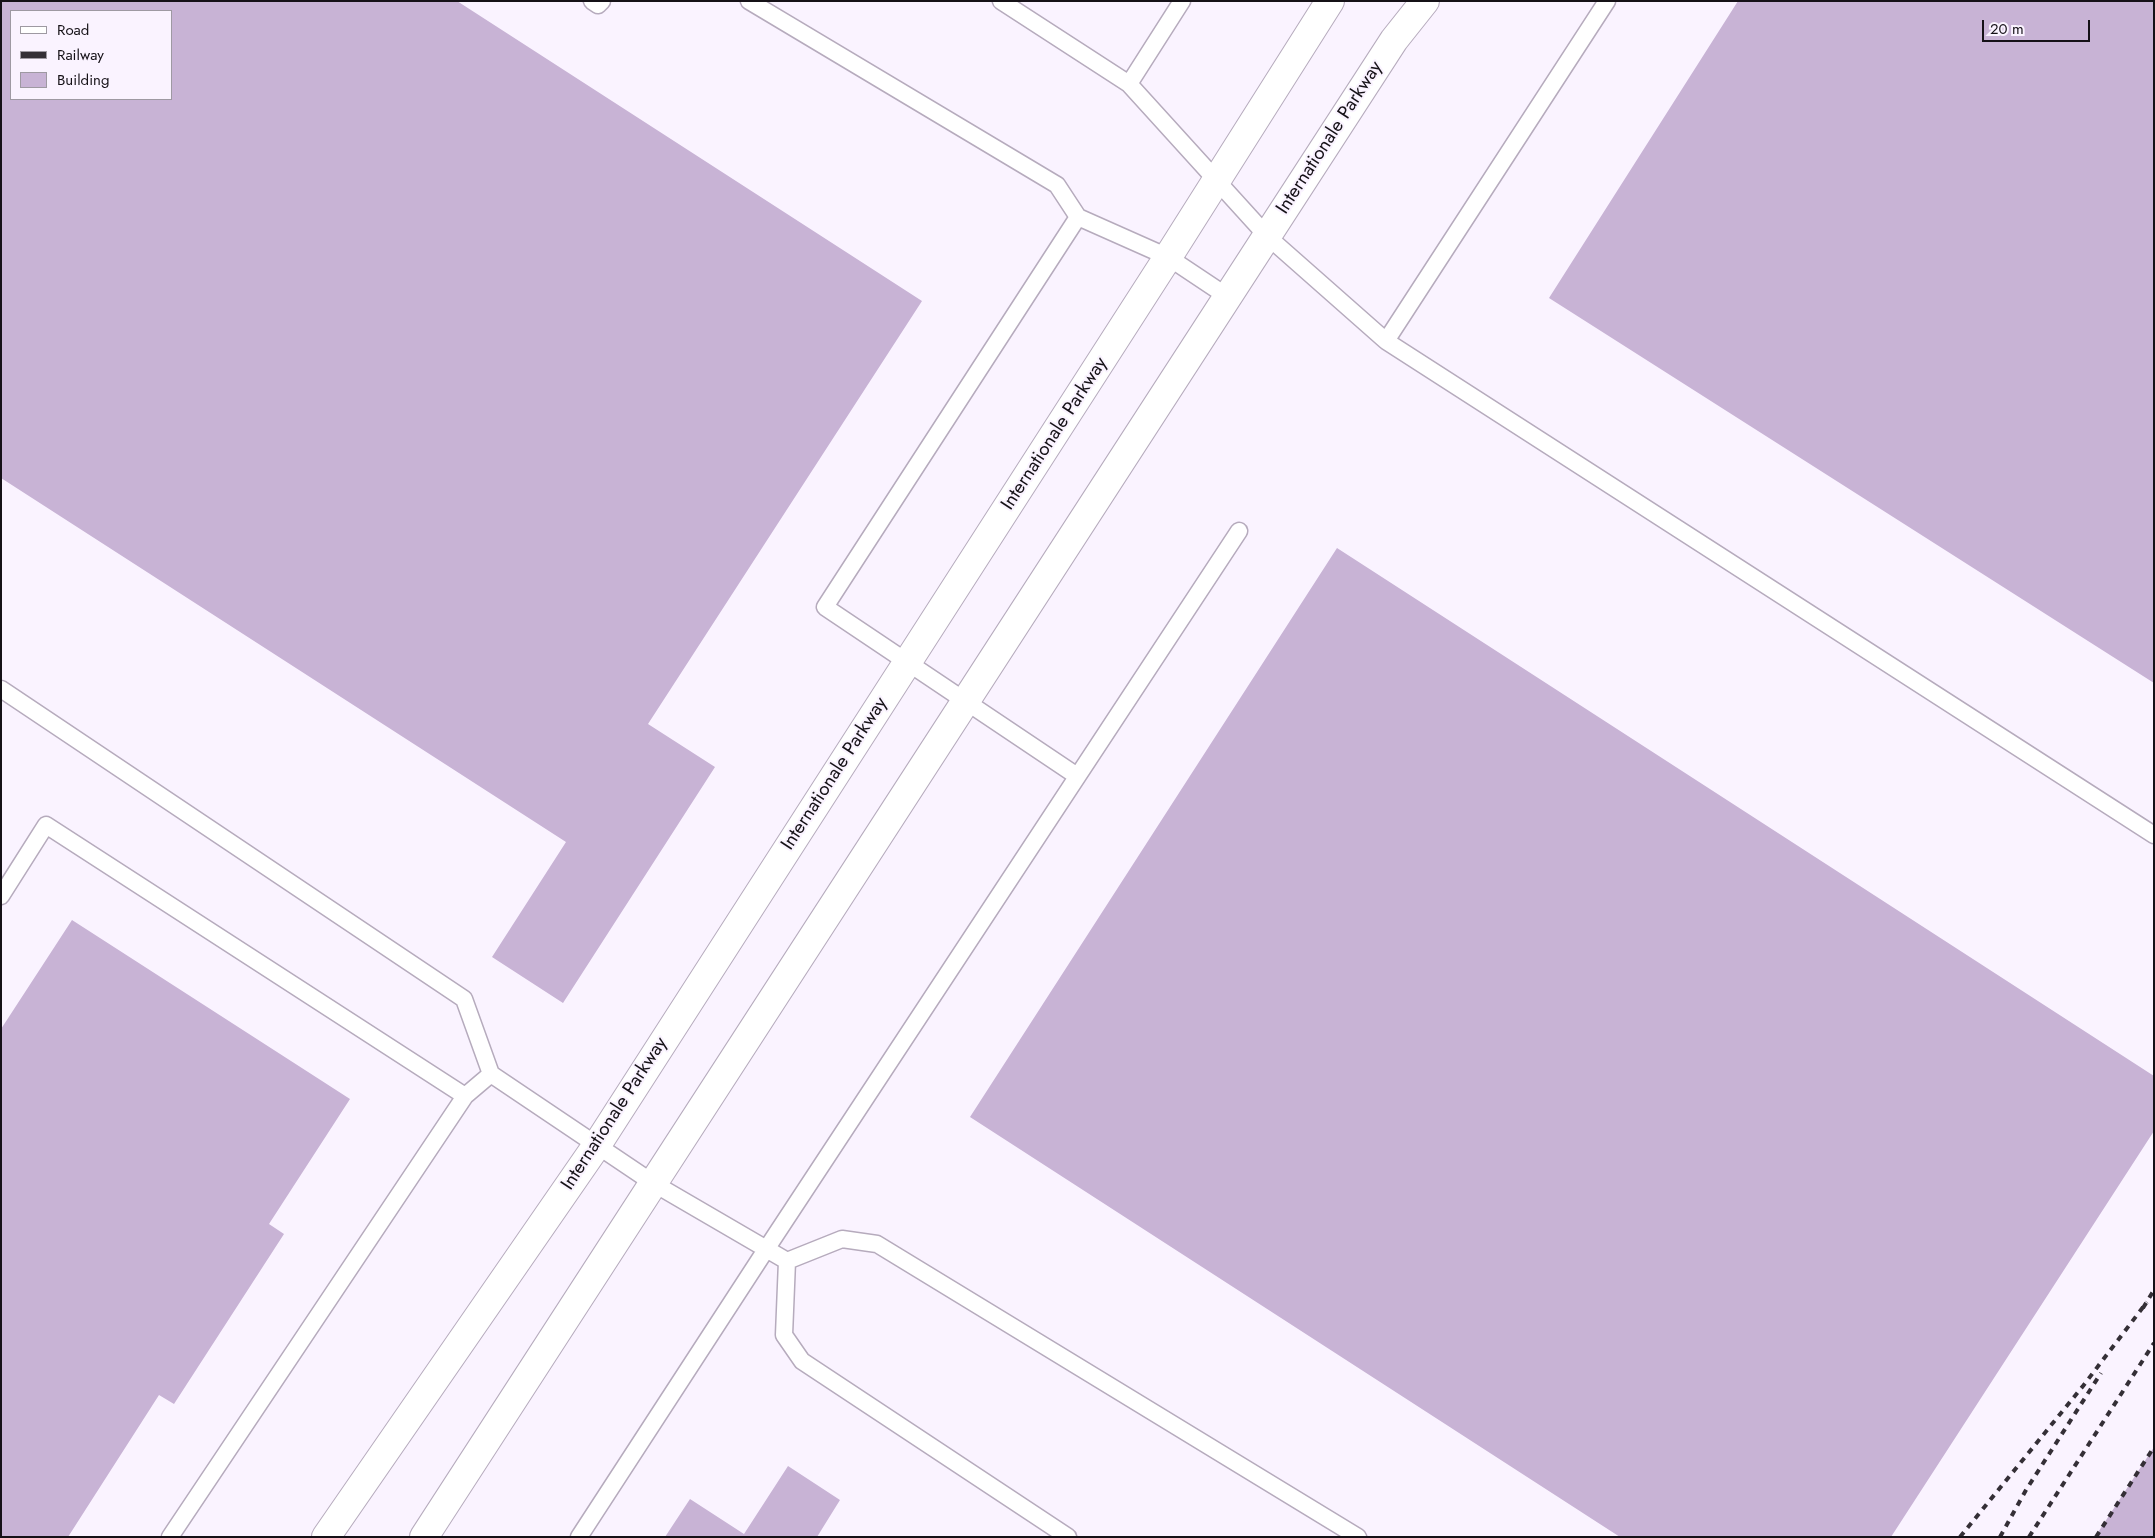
<!DOCTYPE html>
<style>
body{margin:0}
#map{position:relative;width:2155px;height:1538px;overflow:hidden;background:#faf3ff;font-family:Jost,sans-serif}
canvas{display:block}
.frame{position:absolute;inset:0;border:2px solid #151117;pointer-events:none}
.legend{position:absolute;left:10px;top:10px;width:162px;height:90px;box-sizing:border-box;background:#faf3ff;border:1px solid #9e99a2;margin:0;padding:6px 9px;list-style:none;font-size:15px;color:#151117}
.legend li{display:flex;align-items:center;gap:10px;height:25px}
.legend b{width:25px;border:1px solid #9e99a2}
.scale{position:absolute;left:1982px;top:20px;width:108px;height:22px;box-sizing:border-box;border:2px solid #151117;border-top:0;padding-left:6px;font-size:15px;line-height:18px;white-space:nowrap;color:#151117;-webkit-text-stroke:4px #faf3ff;paint-order:stroke}
</style>
<div id="map">
<canvas width="2155" height="1538"></canvas>
<div class="frame"></div>
<ul class="legend">
<li><b style="height:6px;background:#fff"></b>Road</li>
<li><b style="height:6px;background:#342f36"></b>Railway</li>
<li><b style="height:14px;background:#c8b3d5"></b>Building</li>
</ul>
<div class="scale">20 m</div>
</div>
<script>
const context = document.querySelector('canvas').getContext('2d');
context.lineJoin = 'round';
function fillPath(path, color) { context.fillStyle = color; context.fill(path, 'evenodd'); }
function trace(path, color, width, dash) { context.strokeStyle = color; context.lineWidth = width; context.lineCap = dash ? 'butt' : 'round'; context.setLineDash(dash || []); context.stroke(path); }
function drawText(font, color, halo, rows, align = 'center') {
  context.font = font + ' Jost,sans-serif'; context.lineWidth = 4; context.setLineDash([]); context.textBaseline = 'middle'; context.strokeStyle = halo; context.fillStyle = color; for (const [text, x, y, turn = 0] of rows) {
    context.save(); context.translate(x, y); context.rotate((+turn || 0) * Math.PI / 180); context.textAlign = isNaN(turn) ? turn : align; if (halo) context.strokeText(text, 0, 0); context.fillText(text, 0, 0); context.restore();
  }
}
fillPath(new Path2D(`
 M1 1H457L922 301 648 724 715 767 563 1003 492 957 566 842 1 478ZM11 11H171V99H11Z
 M1738 1H2154V683L1549 298Z
 M1337 548 2154 1076V1131L1891 1537H1620L970 1117Z
 M72 920 350 1099 269 1224 284 1234 174 1404 159 1395 68 1537H1V1029Z
 M2154 1447V1537H2095Z
 M788 1466 840 1500 817 1537H665L690 1499 744 1534Z`), '#c8b3d5');
const service = new Path2D(`
 M592 1 598 5 602 1
 M749 1 1057 185 1078 217 1168 257 1228 297
 M1001 1 1129 84
 M1182 1 1129 84 1267 236 1386 341 1607 1
 M1386 341 2154 835
 M1 689 464 999 491 1074 653 1183 787 1261
 M1077 776 825 607 1078 217
 M1 896 46 825 465 1096
 M787 1261 842 1239 877 1244 1358 1537
 M787 1261 784 1335 802 1361 1068 1537
 M170 1537 465 1096 491 1074
 M579 1537 767 1248 1239 531`);
const tertiary = new Path2D(`
 M326 1537 597 1145 1168 257 1330 1
 M424 1537 1394 40 1425 1`);
trace(service, '#b6abbd', 19);
trace(tertiary, '#b6abbd', 30);
trace(service, '#fff', 16);
trace(tertiary, '#fff', 28);
trace(new Path2D(`
 M2143 1308 2154 1290
 M1960 1537 2083 1386 2147 1302
 M2000 1537 2026 1490 2101 1373
 M2029 1537 2154 1343
 M2096 1537 2154 1447`), '#342f36', 4, [6, 6]);
drawText('19px', '#151117', '#faf3ff', [
 ["Internationale Parkway",1330,138,-57],
 ["Internationale Parkway",1055,434,-57],
 ["Internationale Parkway",835,774,-57],
 ["Internationale Parkway",615,1114,-57]
]);
</script>
